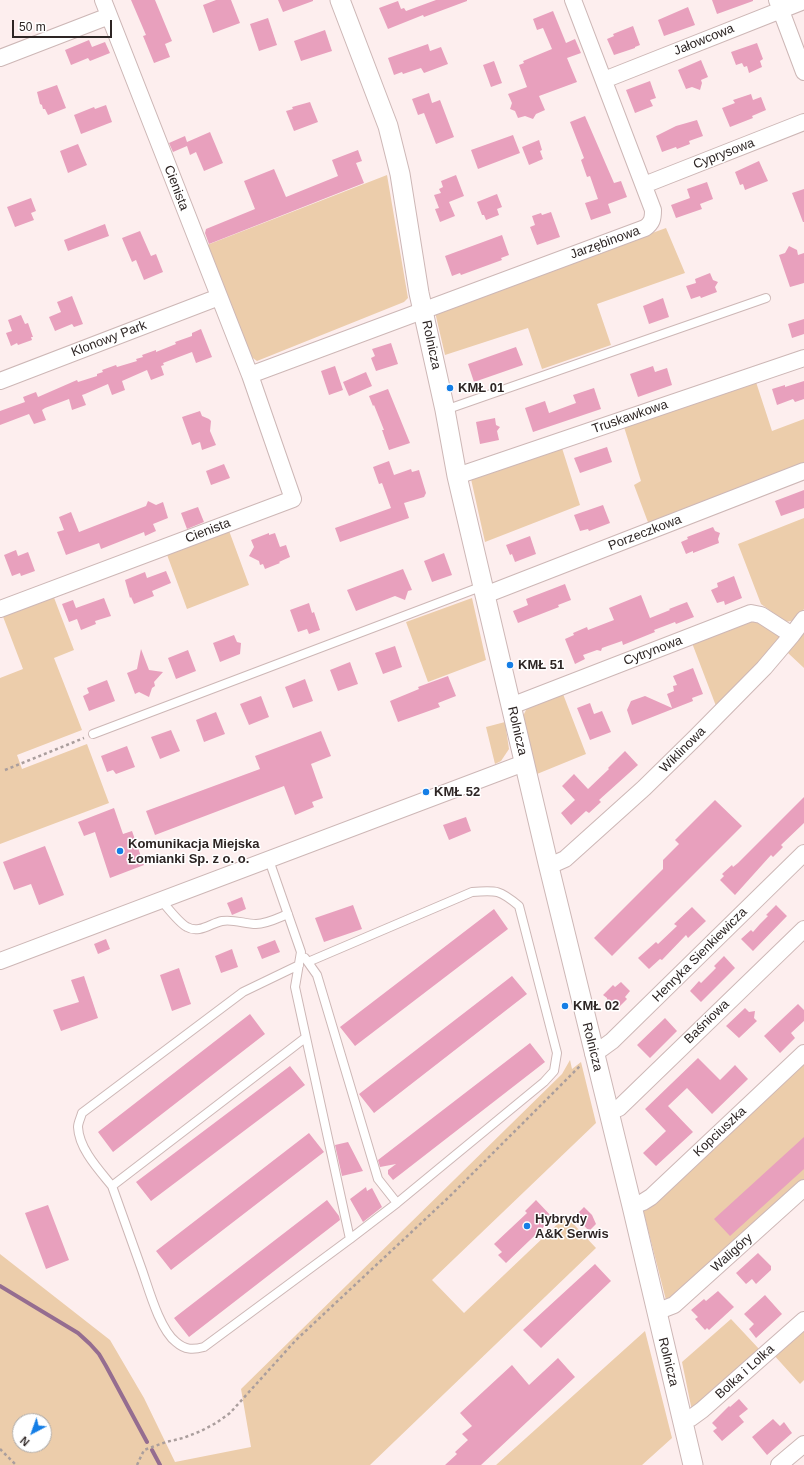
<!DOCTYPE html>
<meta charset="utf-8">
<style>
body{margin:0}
#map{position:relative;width:804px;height:1465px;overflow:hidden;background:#fdeeee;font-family:Arial,sans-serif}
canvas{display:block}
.north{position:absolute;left:12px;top:1413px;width:40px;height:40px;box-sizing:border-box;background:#fff;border:1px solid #aba8a7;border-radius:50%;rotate:221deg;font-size:11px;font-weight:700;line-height:16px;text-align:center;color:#2d2524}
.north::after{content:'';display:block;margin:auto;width:14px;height:18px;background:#157ee6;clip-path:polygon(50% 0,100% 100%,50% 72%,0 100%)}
.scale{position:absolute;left:12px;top:20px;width:100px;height:18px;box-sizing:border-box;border:2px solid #2d2524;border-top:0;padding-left:5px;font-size:12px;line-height:14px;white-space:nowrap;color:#2d2524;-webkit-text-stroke:3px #fff;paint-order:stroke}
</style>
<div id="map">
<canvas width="804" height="1465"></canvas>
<div class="north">N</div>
<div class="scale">50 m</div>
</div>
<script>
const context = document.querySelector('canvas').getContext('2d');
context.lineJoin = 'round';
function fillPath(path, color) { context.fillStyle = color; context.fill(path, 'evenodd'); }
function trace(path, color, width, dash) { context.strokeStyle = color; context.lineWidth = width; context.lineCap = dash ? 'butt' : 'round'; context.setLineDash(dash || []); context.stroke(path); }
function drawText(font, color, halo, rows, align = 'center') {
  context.font = font + ' Arial,sans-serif'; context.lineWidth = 3; context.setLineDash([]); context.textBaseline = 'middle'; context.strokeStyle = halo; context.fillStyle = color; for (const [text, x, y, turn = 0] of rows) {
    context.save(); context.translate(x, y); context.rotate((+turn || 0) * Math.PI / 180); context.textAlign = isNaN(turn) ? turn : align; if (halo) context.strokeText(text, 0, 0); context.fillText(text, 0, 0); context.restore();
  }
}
fillPath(new Path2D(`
 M387 175 408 298 404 302 257 361 250 356 207 245Z
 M666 228 685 273 597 304 611 345 542 369 528 328 445 355 435 312Z
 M756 382 772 431 804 419V464L649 525 634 485 641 481 624 427Z
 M562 448 580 505 485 542 471 479Z
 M804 518V609L796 620 786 622 761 604 738 544Z
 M228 528 249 585 187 609 166 552Z
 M53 595 74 650 54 658 82 730 17 755 22 769 87 744 109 803 0 844V678L23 669 2 614Z
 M472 598 486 660 428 682 406 622Z
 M757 618 778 633 782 640 716 706 692 643Z
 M804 632V668L788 653Z
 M563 694 586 754 537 774 523 716 527 708Z
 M505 722 509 749 501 761 495 764 486 727Z
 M570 1060 572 1069 581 1062 596 1123 432 1280 464 1313 566 1216 596 1248 370 1465H0V1254L110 1340 144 1398 175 1462 251 1447 241 1389 562 1074ZM20 1421H44V1445H20Z
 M804 1061V1181L667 1304 643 1210Z
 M731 1319 760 1350 692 1411 682 1362Z
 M804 1327V1380L800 1384 773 1354Z
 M645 1331 672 1438 642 1465H496Z`), '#eccdab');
trace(new Path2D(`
 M0 1286 78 1333 90 1344 99 1354 106 1366 147 1442
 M152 1450 160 1465`), '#956d90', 4);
fillPath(new Path2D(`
 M131 0H155L172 41 165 44 170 57 154 63 143 36 146 35Z
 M216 0H231L240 23 213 33 203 5Z
 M278 0H313V1L283 12Z
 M436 0H467V1L424 17 423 15 388 29 379 8 398 1 401 9 404 8 406 11Z
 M712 0H753V1L717 14Z
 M688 7 695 25 664 36 658 20Z
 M553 11 566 43 575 39 581 53 567 58 577 82 539 96 545 110 536 114 533 119 525 116 518 118 515 111 510 109 512 103 508 94 527 87 519 65 524 63 523 61 552 49 543 28 537 30 533 19Z
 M268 18 277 45 259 51 250 24Z
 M633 26 640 45 635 47V48L614 55 607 39 614 36 613 34Z
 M325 30 332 51 301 61 294 41Z
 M89 40 92 47 105 42 110 53 90 61 88 58 71 65 65 50Z
 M757 43 763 59 760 61 762 67 749 73 747 66 744 67 742 63 736 65 731 52Z
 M428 44 430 51 441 47 448 64 424 73 421 68 403 74 402 72 394 75 388 58Z
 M701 60 708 77 701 80 702 83 700 90 692 87 686 89 678 70Z
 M494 61 502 83 491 87 483 65Z
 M650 81 656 98 650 100 653 106 635 113 626 90Z
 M57 85 66 108 48 115 45 109H43L42 105 40 104 37 92Z
 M429 93 432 103 440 100 454 137 436 144 424 113 418 115 412 99Z
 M751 94 753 100 761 97 766 110 752 116 753 118 730 127 722 108 735 103 733 100Z
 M310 102 318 122 294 131 286 111 293 109 292 107Z
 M106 105 112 122 81 134 74 115 94 107 95 109Z
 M585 116 614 183 621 181 627 197 608 204 611 213 591 220 585 203 598 199 590 176 587 177 581 160 584 158 570 122Z
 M697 120 703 136 689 141 690 144 677 149 676 147 662 152 656 136 676 126Z
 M210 132 223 163 204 171 196 152 190 155 187 146 173 152 169 143 185 136 187 142Z
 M513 135 520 153 478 169 471 150Z
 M539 140 542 150 540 151 543 159 529 165 522 147Z
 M78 144 87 165 68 173 60 151Z
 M358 150 362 161 356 163 364 183 209 244 205 233 206 229 255 209 244 181 274 169 286 197 338 176 332 160Z
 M759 161 768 181 745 190 743 184 740 185 735 172Z
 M456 175 464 196 449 202 455 216 440 222 435 209 439 208 434 195 441 193 439 189 443 187 441 181Z
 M707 182 713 199 700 204 702 209 676 218 671 205 690 198 687 189Z
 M804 189V222H803L792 193Z
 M497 194 502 207 497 209 499 215 486 220 484 215H482L477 202Z
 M31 198 36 211 31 213 34 220 15 227 7 207Z
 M551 212 560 237 537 245 530 227 535 225 532 216 541 213 542 215Z
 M105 224 109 236 68 251 64 240Z
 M140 231 151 256 156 254 163 272 144 280 136 260 132 262 122 238Z
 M502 235 509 255 501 258 502 260 461 275 460 273 452 276 445 256Z
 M789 246 797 250 798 255 804 253V283L790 287 779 255 785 253Z
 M710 273 713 280 718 282 715 287 717 292 701 298 700 296 691 299 686 286 696 283 695 279Z
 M72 296 83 324 74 327 72 324 55 331 49 317 61 312 57 302Z
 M663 298 669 317 649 324 643 306Z
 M21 315 25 324 28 323 33 337H31L32 340 18 345 17 343 11 346 6 333 12 331 8 320Z
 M804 319V334L792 338 788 324Z
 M201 329 212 357 196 363 192 352 163 363 164 365 161 366 164 375 151 380 147 370 122 381 125 390 112 395 108 384 85 394 82 395 86 405 72 410 69 399 45 408 42 410 46 420 34 424 29 414 0 425V411L25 402 23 397 36 392 38 397 77 380 78 382 97 376V374L103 372 102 370 116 365 117 367 137 361 136 359 143 357 142 355 156 350V352L176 344 175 342 192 336V333Z
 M391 343 398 364 376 371 371 358 375 356 372 349Z
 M516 347 523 365 474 382 468 364Z
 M335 366 343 390 329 395 321 371Z
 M653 366 655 372 667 368 672 385 638 397 630 374Z
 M366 372 372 386 349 396 343 382Z
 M804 381V399L795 402 793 399 777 405 772 389 785 385V387Z
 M594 388 601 409 533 432 525 408 545 401 549 413 576 403 573 395Z
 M388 389 410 443 389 450 382 430H384L374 405 373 406 369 396Z
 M200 411 202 416 209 419 211 421 210 431 216 445 202 450 200 442 192 445 182 417Z
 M495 418 496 425 500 427 497 431 499 440 480 444 476 422Z
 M607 447 612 462 580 473 574 458Z
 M389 461 394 475 411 469 412 472 419 470 426 493 424 497 404 503 409 518 340 542 335 528 391 508 382 483 379 484 373 467Z
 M224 464 230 478 211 485 206 471Z
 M804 490V508L781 516 775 501Z
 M148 501 156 505 163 502 168 518 153 524 156 531 145 536 144 532 101 549 99 543 66 555 57 532 64 530 59 517 71 512 79 532 146 506Z
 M603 505 610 523 589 531 588 529 580 531 574 515Z
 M198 507 204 522 187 529 181 513Z
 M713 527 715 531 720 533 718 539 719 543 693 553V551L686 554 681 542 688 539 687 537Z
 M269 533V535L275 533 280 547 286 545 290 557 279 562 280 563 265 569 263 564 260 565 259 561 249 556 254 547 251 540Z
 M530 536 536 554 515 562 512 554 510 555 506 545Z
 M16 550 18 556 28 552 35 571 21 576 20 573 12 576 4 555Z
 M444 553 452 575 432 582 424 561Z
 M403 569 412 590 408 591 405 600 395 596 356 611 347 590Z
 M166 571 171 583 152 591 154 596 134 604 131 597 130 598 125 580 145 572 147 578Z
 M734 576 742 598 725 605 724 601 717 603 711 590 718 587 717 583Z
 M565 584 571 600 558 605 559 607 518 623 513 611 528 605 526 599Z
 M641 595 650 618 670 610 669 609 687 602 694 617 676 624 675 622 654 630 655 632 623 645 622 641 602 648 601 651 597 650 583 655 585 659 575 664 565 639 574 635 573 633 587 627 588 630 614 620 609 608Z
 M104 598 111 616 95 621 96 624 81 630 77 619 69 622 62 604 73 600 76 608Z
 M309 603 312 613 314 612 320 630 309 634 307 629 298 632 290 610Z
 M234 635 237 642 241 643 240 654 220 662 213 643Z
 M395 646 402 667 383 674 375 653Z
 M141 649 149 670 163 672 154 682 155 686 152 688 149 697 139 692 135 694 127 673 137 669Z
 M188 650 196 671 176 679 168 658Z
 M350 662 358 684 338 691 330 670Z
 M693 668 703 694 692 698 693 701 632 725 627 710 631 701 645 696 672 708 667 694 674 691 673 686 677 685 673 676Z
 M448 676 456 696 438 703 440 707 398 722 390 701 419 689 418 687Z
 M305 679 313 701 293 708 285 687Z
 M107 680 115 701 89 711 83 696 89 693 87 688Z
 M261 696 269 717 249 725 240 704Z
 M590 703 594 714 602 711 611 732 590 740 577 708Z
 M216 712 225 734 204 742 196 720Z
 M171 730 180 751 160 759 151 737Z
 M321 731 331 756 311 764 323 798 312 802 314 807 295 815 284 786 155 835 146 811 260 769 255 756Z
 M127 746 135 767 116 774 113 770 107 772 101 756Z
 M625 751 638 765 599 800 601 802 589 813 586 811 571 825 561 813 575 800 562 786 574 774 588 789 609 769 608 768Z
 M804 797V823L781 845 783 847 773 857 771 855 735 895 720 880 724 876 722 874 732 865 733 867 738 863Z
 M715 800 742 826 612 956 594 938 663 869V860L679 844 675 840Z
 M114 808 123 834 132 831 144 865 110 878 95 832 84 836 78 822Z
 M466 817 471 831 449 840 443 825Z
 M45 846 64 895 39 905 31 884 14 890 3 862Z
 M242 897 246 909 232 915 227 903Z
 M353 905 362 929 324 942 315 918Z
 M776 905 787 916 753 951 741 939 751 930 753 932 760 924 768 916 766 915Z
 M692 907 706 921 688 938 686 935 662 960 660 959 649 969 638 958 656 942 658 944 677 926 674 924Z
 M494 909 508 929 355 1046 340 1027Z
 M106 939 110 949 98 954 94 944Z
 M275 940 280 952 262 959 257 947Z
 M232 949 238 967 221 973 215 956Z
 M724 956 735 968 701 1002 690 991 699 981 701 983 716 968 714 966Z
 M179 968 191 1004 172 1011 160 975Z
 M84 976 98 1018 61 1031 53 1010 79 1002 71 980Z
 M512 976 527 994 374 1113 359 1094Z
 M621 982 630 991 625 997 627 999 617 1009 613 1005H608L607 998 603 995 613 985 615 987Z
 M798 1004 804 1010V1021L791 1033 795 1038 780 1053 764 1036Z
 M745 1008 749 1012 755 1011 754 1018 757 1021 739 1038 726 1026Z
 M250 1014 265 1034 113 1152 98 1132Z
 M665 1018 677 1031 650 1058 637 1045Z
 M530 1043 545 1062 393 1180 388 1174V1170L396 1164 380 1167 378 1160Z
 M698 1058 720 1080 735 1065 748 1079 712 1114 687 1088 668 1106 693 1132 656 1166 643 1153 666 1131 645 1109Z
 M290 1066 305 1085 151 1201 136 1182Z
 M309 1133 324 1152 171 1270 156 1251Z
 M804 1137V1169L730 1236 714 1219Z
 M348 1142 363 1171 342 1176 335 1145Z
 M366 1187 367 1191 372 1188 382 1207 363 1222 350 1199Z
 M327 1200 339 1216 340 1220 189 1337 174 1318Z
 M536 1200 553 1218 506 1263 498 1255 502 1252 494 1244 527 1213 525 1211Z
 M48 1205 69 1260 46 1269 25 1213Z
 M584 1207 592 1215 596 1224 589 1231 575 1216Z
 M758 1253 771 1266V1270L756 1284 752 1279 746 1284 736 1273Z
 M595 1264 611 1281 541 1348 523 1330Z
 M718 1291 734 1307 709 1330 707 1328 705 1330 695 1319 698 1317 691 1310 704 1299 706 1301Z
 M765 1295 782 1314 756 1338 749 1329 754 1324 744 1314Z
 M558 1358 575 1377 481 1465H445L457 1454 455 1452 468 1440 462 1434 472 1426 460 1413 512 1365 529 1385Z
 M739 1399 748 1409 739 1416 744 1422 722 1441 713 1431 717 1428 712 1423 729 1406 730 1407Z
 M773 1419 780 1426 784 1422 792 1433 767 1455 752 1437Z`), '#e8a0bd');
const service = new Path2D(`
 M445 410 766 298
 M93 734 483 586
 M269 860 301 952 295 987 350 1239 204 1347C193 1350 185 1350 176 1342 160 1330 149 1290 142 1270 132 1242 122 1214 112 1186L305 1038
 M161 900C167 907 179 923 187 927 199 934 211 923 222 921 234 919 245 924 256 924 267 924 278 918 288 914
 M305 958 317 975 378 1179 397 1203 350 1239
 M308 962 472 892C497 890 500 890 519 906L557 1053 554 1071 544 1082 397 1203
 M112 1186C99 1170 79 1149 78 1127 78 1123 81 1117 82 1113L243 992 299 965`);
const minor = new Path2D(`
 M777 0 804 72
 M0 58 109 16
 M604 80 804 1
 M644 185 804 122
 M250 375 645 228C652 223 653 219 653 210L573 0
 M0 381 219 297
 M457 476 804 358
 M485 595 804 471
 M0 609 293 499 250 375 103 0
 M511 706 751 613 761 615 792 635
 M548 863H556L565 859 644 788 695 738 764 668 792 635 804 619
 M0 961 524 763
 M593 1053 601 1049 612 1041 804 853
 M609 1112 619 1108 804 929
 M632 1206 643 1202 651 1197 804 1053
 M656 1312 674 1305 804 1188
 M682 1421 691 1418 702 1410 804 1320
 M779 1465 804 1444`);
const tertiary = new Path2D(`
 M340 0 388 126 400 174 419 293 445 410 457 476 548 863 632 1206 693 1465`);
trace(service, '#cdb7b6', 10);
trace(minor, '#cdb7b6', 18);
trace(tertiary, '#cdb7b6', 21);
trace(new Path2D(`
 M5 770 84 738
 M0 1449 16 1465
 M137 1465 144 1450 166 1442 183 1438 201 1431 216 1423 230 1413 296 1340 449 1197 581 1065`), '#aa9e9d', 2.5, [3, 3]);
trace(service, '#fff', 8);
trace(minor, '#fff', 16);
trace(tertiary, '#fff', 19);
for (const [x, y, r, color] of [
 [450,388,4,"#157ee6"],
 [510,665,4,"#157ee6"],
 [426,792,4,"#157ee6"],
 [120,851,4,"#157ee6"],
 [565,1006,4,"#157ee6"],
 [527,1226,4,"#157ee6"]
]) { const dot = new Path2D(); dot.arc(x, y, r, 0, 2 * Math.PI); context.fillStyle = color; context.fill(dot); trace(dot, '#fff', 1.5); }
drawText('13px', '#2d2524', '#fff', [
 ["Jałowcowa",704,40,-22],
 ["Cyprysowa",724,154,-21],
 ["Cienista",176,188,69],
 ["Jarzębinowa",605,243,-20],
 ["Klonowy Park",109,339,-21],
 ["Rolnicza",431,345,78],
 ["Truskawkowa",630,417,-19],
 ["Cienista",208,531,-21],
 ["Porzeczkowa",645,533,-21],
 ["Cytrynowa",653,651,-21],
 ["Rolnicza",517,731,77],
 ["Wiklinowa",683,750,-45],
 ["Henryka Sienkiewicza",700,955,-45],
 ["Baśniowa",707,1022,-44],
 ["Rolnicza",592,1047,76],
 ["Kopciuszka",720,1132,-43],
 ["Waligóry",732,1253,-42],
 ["Rolnicza",668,1362,76],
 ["Bolka i Lolka",745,1372,-42]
]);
drawText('bold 13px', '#2d2524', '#fff', [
 ["KMŁ 01",458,388],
 ["KMŁ 51",518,665],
 ["KMŁ 52",434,792],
 ["Komunikacja Miejska",128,844],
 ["Łomianki Sp. z o. o.",128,859],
 ["KMŁ 02",573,1006],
 ["Hybrydy",535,1219],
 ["A&K Serwis",535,1234]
], 'left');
</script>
